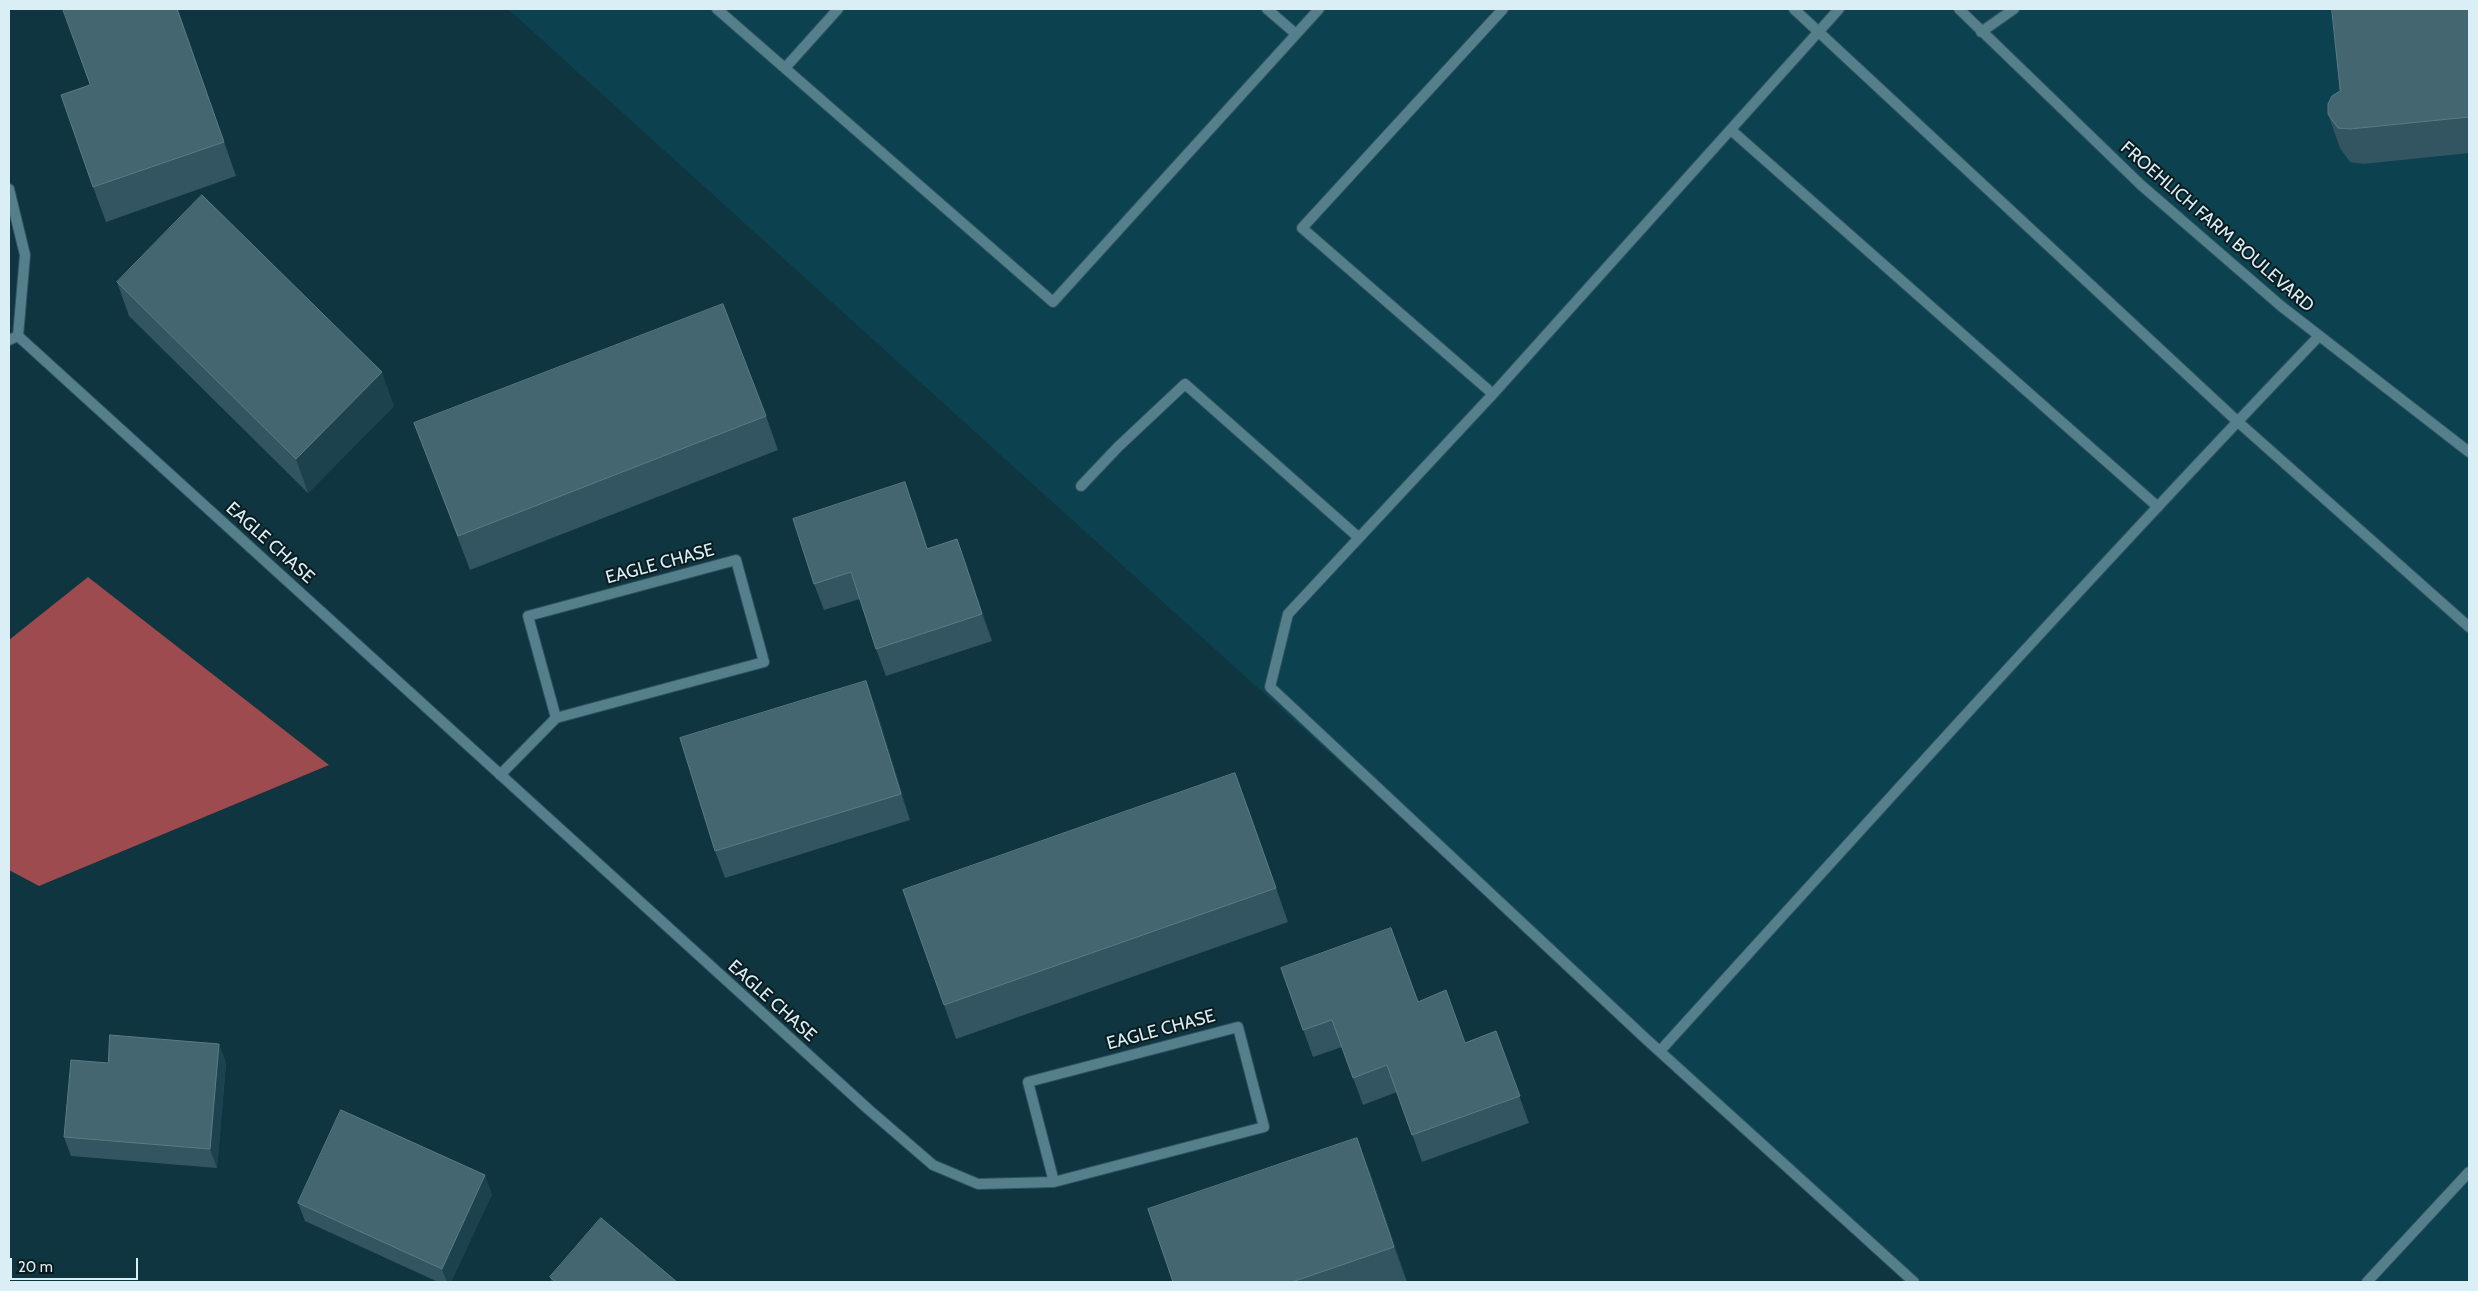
<!DOCTYPE html>
<style>
body{margin:0}
#map{position:relative;width:2478px;height:1291px;overflow:hidden;background:#0e3540;font-family:Cabin,sans-serif}
canvas{display:block}
.frame{position:absolute;inset:0;border:10px solid #d9eef5;pointer-events:none}
.scale{position:absolute;left:10px;top:1258px;width:128px;height:22px;box-sizing:border-box;border:2px solid #d9eef5;border-top:0;padding-left:6px;font-size:15px;line-height:18px;white-space:nowrap;color:#d9eef5;-webkit-text-stroke:4px #0b1b1f;paint-order:stroke}
</style>
<div id="map">
<canvas width="2478" height="1291"></canvas>
<div class="frame"></div>
<div class="scale">20 m</div>
</div>
<script>
const context = document.querySelector('canvas').getContext('2d');
context.lineJoin = 'round';
function fillPath(path, color) { context.fillStyle = color; context.fill(path, 'evenodd'); }
function trace(path, color, width, dash) { context.strokeStyle = color; context.lineWidth = width; context.lineCap = dash ? 'butt' : 'round'; context.setLineDash(dash || []); context.stroke(path); }
function drawText(font, color, halo, rows, align = 'center') {
  context.font = font + ' Cabin,sans-serif'; context.lineWidth = 4; context.setLineDash([]); context.textBaseline = 'middle'; context.strokeStyle = halo; context.fillStyle = color; for (const [text, x, y, turn = 0] of rows) {
    context.save(); context.translate(x, y); context.rotate((+turn || 0) * Math.PI / 180); context.textAlign = isNaN(turn) ? turn : align; if (halo) context.strokeText(text, 0, 0); context.fillText(text, 0, 0); context.restore();
  }
}
fillPath(new Path2D(`
 M508 9H2469V1282H1914Z`), '#0c424f');
fillPath(new Path2D(`
 M88 577 329 765 39 886 9 870V640Z`), '#9d4b4f');
const service = new Path2D(`
 M717 9 1053 302 1319 9
 M1267 9 1296 34
 M1794 9 2237 421 2469 627
 M1839 9 1493 394 1288 614 1270 687 1646 1039 1914 1282
 M1981 32 2014 9
 M785 68 838 9
 M1731 130 2158 507
 M1493 394 1302 228 1503 9
 M1081 486 1118 447 1185 384 1358 537
 M1660 1051C1878 811 2095 570 2319 336
 M2367 1282 2469 1172`);
const minor = new Path2D(`
 M1959 9 2141 185 2281 306 2469 452
 M9 189 25 255 18 336 9 340
 M18 336 868 1109 933 1165 978 1184 1054 1182 1264 1127 1238 1027 1028 1082 1054 1182
 M500 775 556 718 764 662 736 560 528 616 556 718`);
trace(service, '#2e535d', 12);
trace(minor, '#2e535d', 12);
trace(service, '#567f8c', 10);
trace(minor, '#567f8c', 10);
fillPath(new Path2D(`
 M178 9 236 176 106 222 93 187 90 85Z
 M2469 9V153L2363 164 2350 162 2340 148 2328 114Z
 M117 282 394 406 308 493 129 316Z
 M766 416 778 450 470 570 414 423Z
 M915 509 928 549 957 539 967 566 992 641 886 676 876 649 860 599 824 610 814 584Z
 M866 681 876 708 910 820 725 878 715 851Z
 M1248 807 1288 922 956 1039 944 1005Z
 M1281 968 1418 1001 1465 1043 1496 1031 1529 1123 1422 1162 1397 1092 1363 1105 1342 1047 1313 1057Z
 M219 1044 226 1063 217 1168 71 1156 64 1137 108 1063Z
 M1370 1172 1407 1282H1173Z
 M492 1194 451 1282H438L305 1221 298 1203Z
 M550 1277 677 1282H552Z`), '#325561');
fillPath(new Path2D(`
 M177 9H178L236 176 224 142Z
 M382 372 394 406 308 493 296 459Z
 M905 482 915 509 937 576 927 549Z
 M957 539 967 566 992 641 982 614Z
 M866 681 876 708 910 820 901 794Z
 M1235 773 1248 807 1288 922 1276 888Z
 M219 1044 226 1063 217 1168 210 1149Z
 M1357 1138 1370 1172 1407 1282 1394 1247Z
 M485 1175 492 1194 451 1282H447L442 1269Z`), '#1c424d');
const building = new Path2D(`
 M63 9H177L224 142 93 187 61 95 90 85Z
 M2332 9H2469V117L2350 129 2338 128 2328 114V104L2332 96 2340 91Z
 M202 195 382 372 296 459 117 282Z
 M723 304 766 416 458 536 414 423Z
 M905 482 927 549 957 539 982 614 876 649 851 572 814 584 793 519Z
 M866 681 901 794 715 851 680 738Z
 M1235 773 1276 888 944 1005 903 890Z
 M1391 928 1418 1002 1446 990 1465 1043 1496 1031 1520 1096 1412 1135 1387 1065 1353 1078 1332 1020 1303 1030 1281 968Z
 M110 1035 219 1044 210 1149 64 1137 71 1060 108 1063Z
 M341 1110 485 1175 442 1269 298 1203Z
 M1357 1138 1394 1247 1292 1282H1173L1148 1209Z
 M601 1218 677 1282H556L550 1277Z`);
fillPath(building, '#446671');
trace(building, '#5b7b86', 1);
drawText('18px', '#d9eef5', '#0b1b1f', [
 ["FROEHLICH FARM BOULEVARD",2217,227,41],
 ["EAGLE CHASE",270,543,42],
 ["EAGLE CHASE",660,564,-15],
 ["EAGLE CHASE",772,1001,42],
 ["EAGLE CHASE",1161,1030,-15]
]);
</script>
